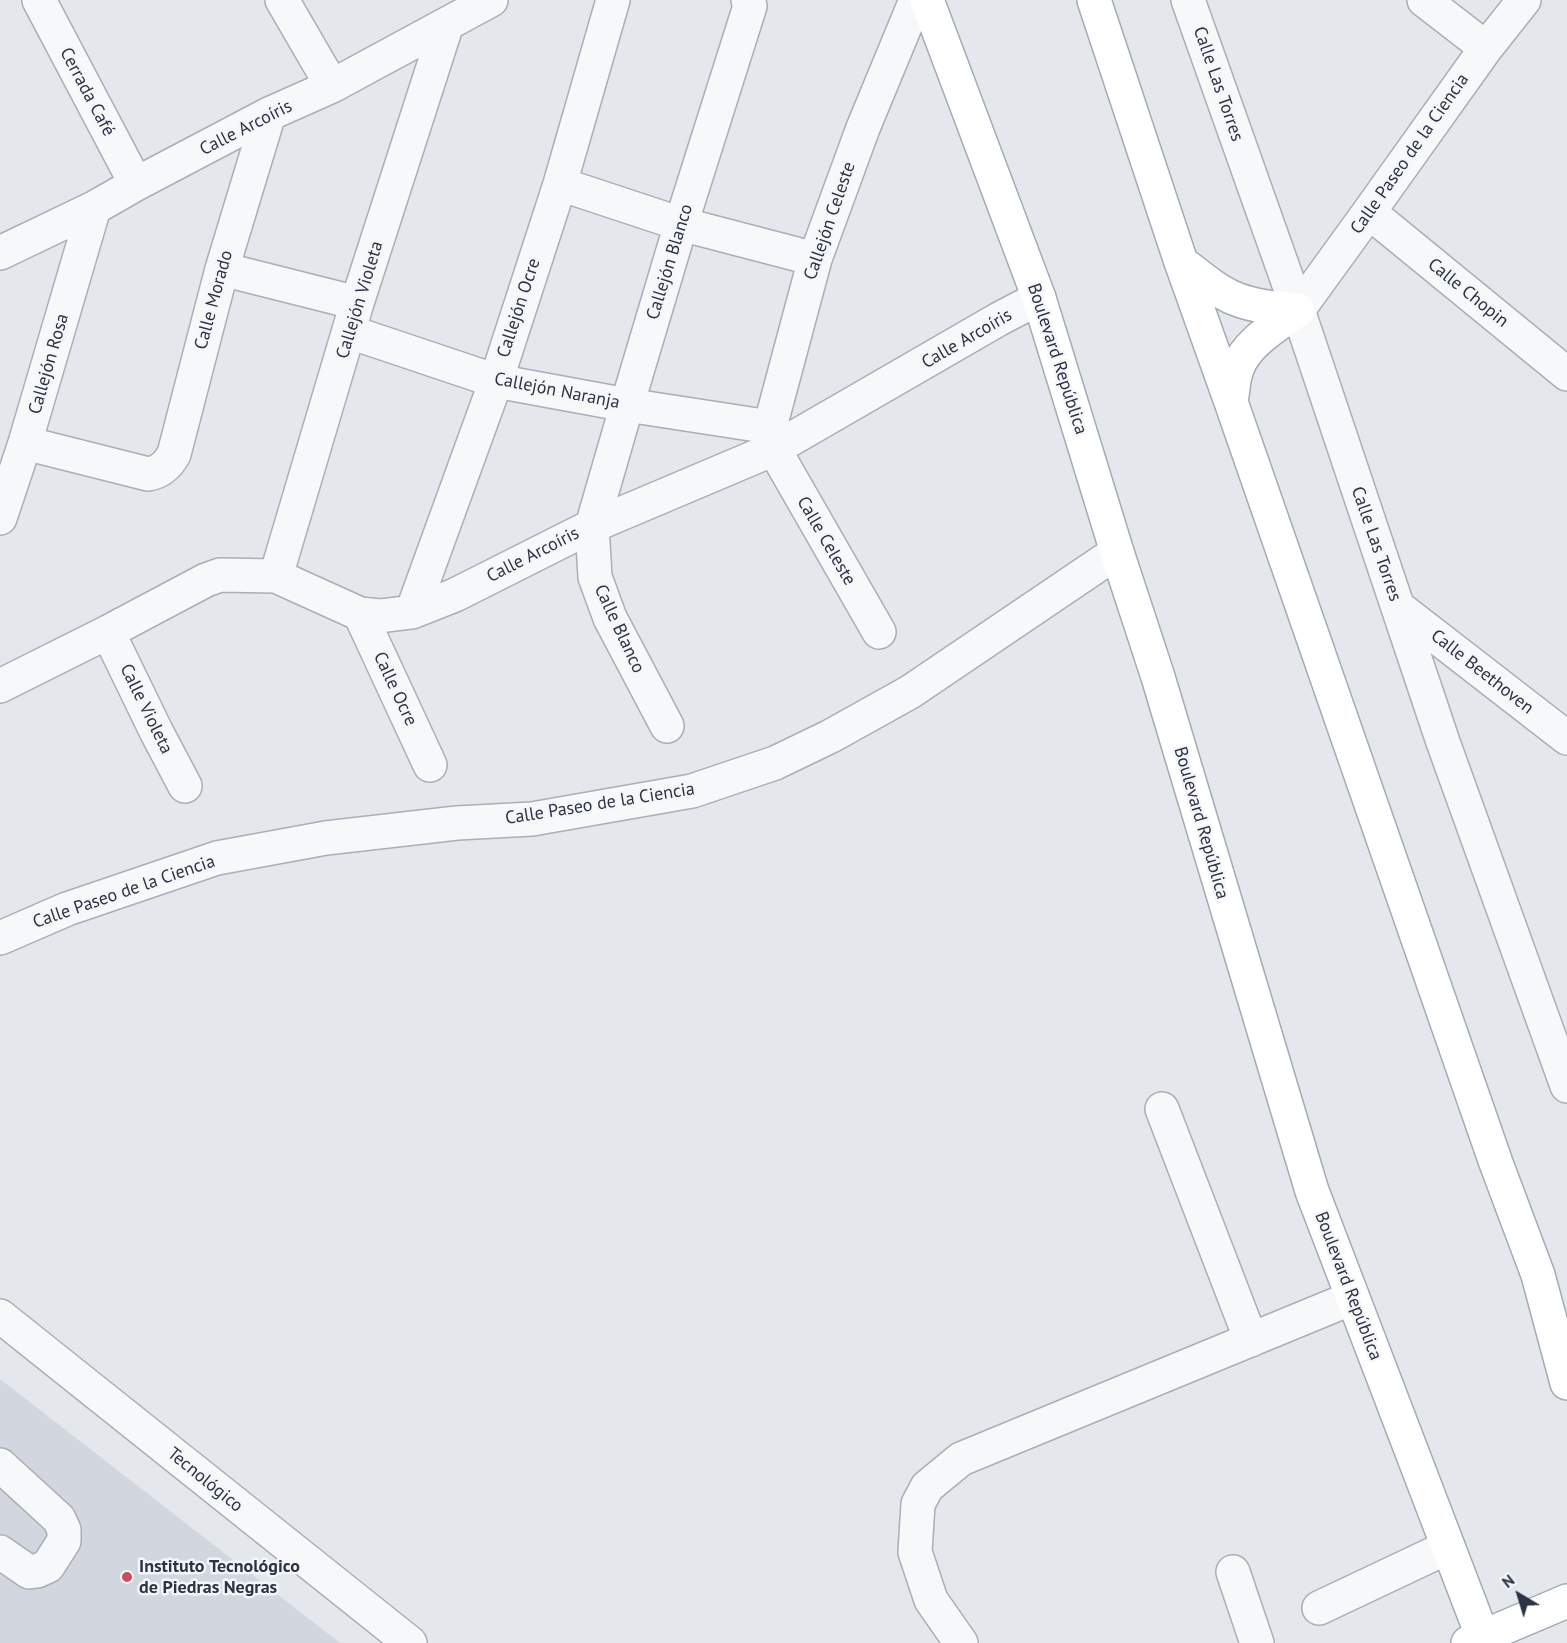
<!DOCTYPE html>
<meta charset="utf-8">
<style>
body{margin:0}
#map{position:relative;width:1567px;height:1643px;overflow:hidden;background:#e4e7ec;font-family:"PT Sans",sans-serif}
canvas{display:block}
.north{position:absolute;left:1489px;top:1565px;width:60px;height:60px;-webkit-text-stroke:4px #f4f6f9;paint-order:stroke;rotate:322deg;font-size:16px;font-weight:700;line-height:24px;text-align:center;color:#2b3445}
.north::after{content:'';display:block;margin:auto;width:21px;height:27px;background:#2b3445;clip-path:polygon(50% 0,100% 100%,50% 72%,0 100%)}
</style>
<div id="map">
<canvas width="1567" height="1643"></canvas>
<div class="north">N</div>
</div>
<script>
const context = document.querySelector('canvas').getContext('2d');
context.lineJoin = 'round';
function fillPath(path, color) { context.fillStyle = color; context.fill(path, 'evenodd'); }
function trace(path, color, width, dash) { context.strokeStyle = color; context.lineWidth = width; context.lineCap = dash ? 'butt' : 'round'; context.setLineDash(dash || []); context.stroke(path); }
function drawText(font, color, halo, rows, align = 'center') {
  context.font = font + ' "PT Sans",sans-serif'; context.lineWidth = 5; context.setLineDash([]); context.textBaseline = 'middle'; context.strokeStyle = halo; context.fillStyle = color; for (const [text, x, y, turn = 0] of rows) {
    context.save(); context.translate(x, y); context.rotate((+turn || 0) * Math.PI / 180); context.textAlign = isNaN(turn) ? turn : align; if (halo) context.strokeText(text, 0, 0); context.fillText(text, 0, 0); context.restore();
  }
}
fillPath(new Path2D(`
 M0 1379 340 1643H0Z`), '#d2d6de');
const minor = new Path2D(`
 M39 0 136 184
 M282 0 332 86
 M1188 0 1298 310 1443 742 1567 1086
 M1424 0 1486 48
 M560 184 681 224 815 259
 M1369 212 1567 374
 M0 253 94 208 136 184 269 114 332 86 491 0
 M222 269 357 303
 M1298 310 1369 212 1486 48 1524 0
 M350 332 496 381 627 405 770 427
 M25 443 148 474C161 472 168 465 174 454L222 269 269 114
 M0 518 25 443 94 208
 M276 576 357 303 447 24
 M1398 607 1567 738
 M412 612 496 381 560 184 613 0
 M360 614 430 765
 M108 632 156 731 185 786
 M879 632 774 449 770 427 815 259 863 128 916 0
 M0 686 108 632 206 580 220 575 276 576 360 614 380 616 412 612 455 595 592 526 774 449 999 319 1039 298
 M667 726 610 618 595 577 592 526 627 405 681 224 750 6 748 0
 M0 938 67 909 217 858 326 838 457 823 532 819 692 791 775 763 831 736 910 692 1117 552
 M1162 1109 1251 1340
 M0 1316 410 1643
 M0 1465 59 1519 64 1530V1541L48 1566 37 1571 29 1572 0 1552
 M1233 1572 1257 1643
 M1319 1608 1448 1547
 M961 1643 931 1600 915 1552 918 1504 927 1487 961 1459 1352 1298`);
const major = new Path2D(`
 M927 0 1039 298 1117 552 1158 677 1312 1191 1485 1643
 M1094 0 1181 262 1231 402 1496 1163 1538 1275 1567 1383
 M1181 262C1198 275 1216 291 1236 299 1256 307 1277 308 1298 310
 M1231 402C1233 392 1233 379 1237 369 1246 343 1276 326 1298 310
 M1468 1643 1567 1601`);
trace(minor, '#a9aeb7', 36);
trace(major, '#a3abb8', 36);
trace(minor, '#f7f8fa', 33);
trace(major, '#fff', 33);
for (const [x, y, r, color] of [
 [127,1577,6,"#d1495b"]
]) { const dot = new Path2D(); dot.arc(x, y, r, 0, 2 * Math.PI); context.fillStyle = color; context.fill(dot); trace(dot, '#f4f6f9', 2); }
drawText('18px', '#2b3445', '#f4f6f9', [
 ["Calle Las Torres",1218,84,71],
 ["Cerrada Café",87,92,62],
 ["Calle Arcoíris",246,128,-27],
 ["Calle Paseo de la Ciencia",1410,154,-55],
 ["Callejón Celeste",830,221,-71],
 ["Callejón Blanco",670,262,-73],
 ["Calle Chopin",1468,293,39],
 ["Calle Morado",214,300,-75],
 ["Callejón Violeta",360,300,-73],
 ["Callejón Ocre",519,308,-72],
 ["Calle Arcoíris",967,339,-30],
 ["Boulevard República",1057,359,72],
 ["Callejón Rosa",49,364,-74],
 ["Callejón Naranja",557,391,11],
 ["Calle Celeste",826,541,60],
 ["Calle Las Torres",1376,544,71],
 ["Calle Arcoíris",533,555,-27],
 ["Calle Blanco",619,629,65],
 ["Calle Beethoven",1482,672,38],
 ["Calle Ocre",395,689,65],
 ["Calle Violeta",146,709,64],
 ["Calle Paseo de la Ciencia",600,804,-9],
 ["Boulevard República",1201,823,74],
 ["Calle Paseo de la Ciencia",124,892,-19],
 ["Boulevard República",1348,1286,69],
 ["Tecnológico",205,1480,39]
]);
drawText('bold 18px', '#2b3445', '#f4f6f9', [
 ["Instituto Tecnológico",139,1567],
 ["de Piedras Negras",139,1588]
], 'left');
</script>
